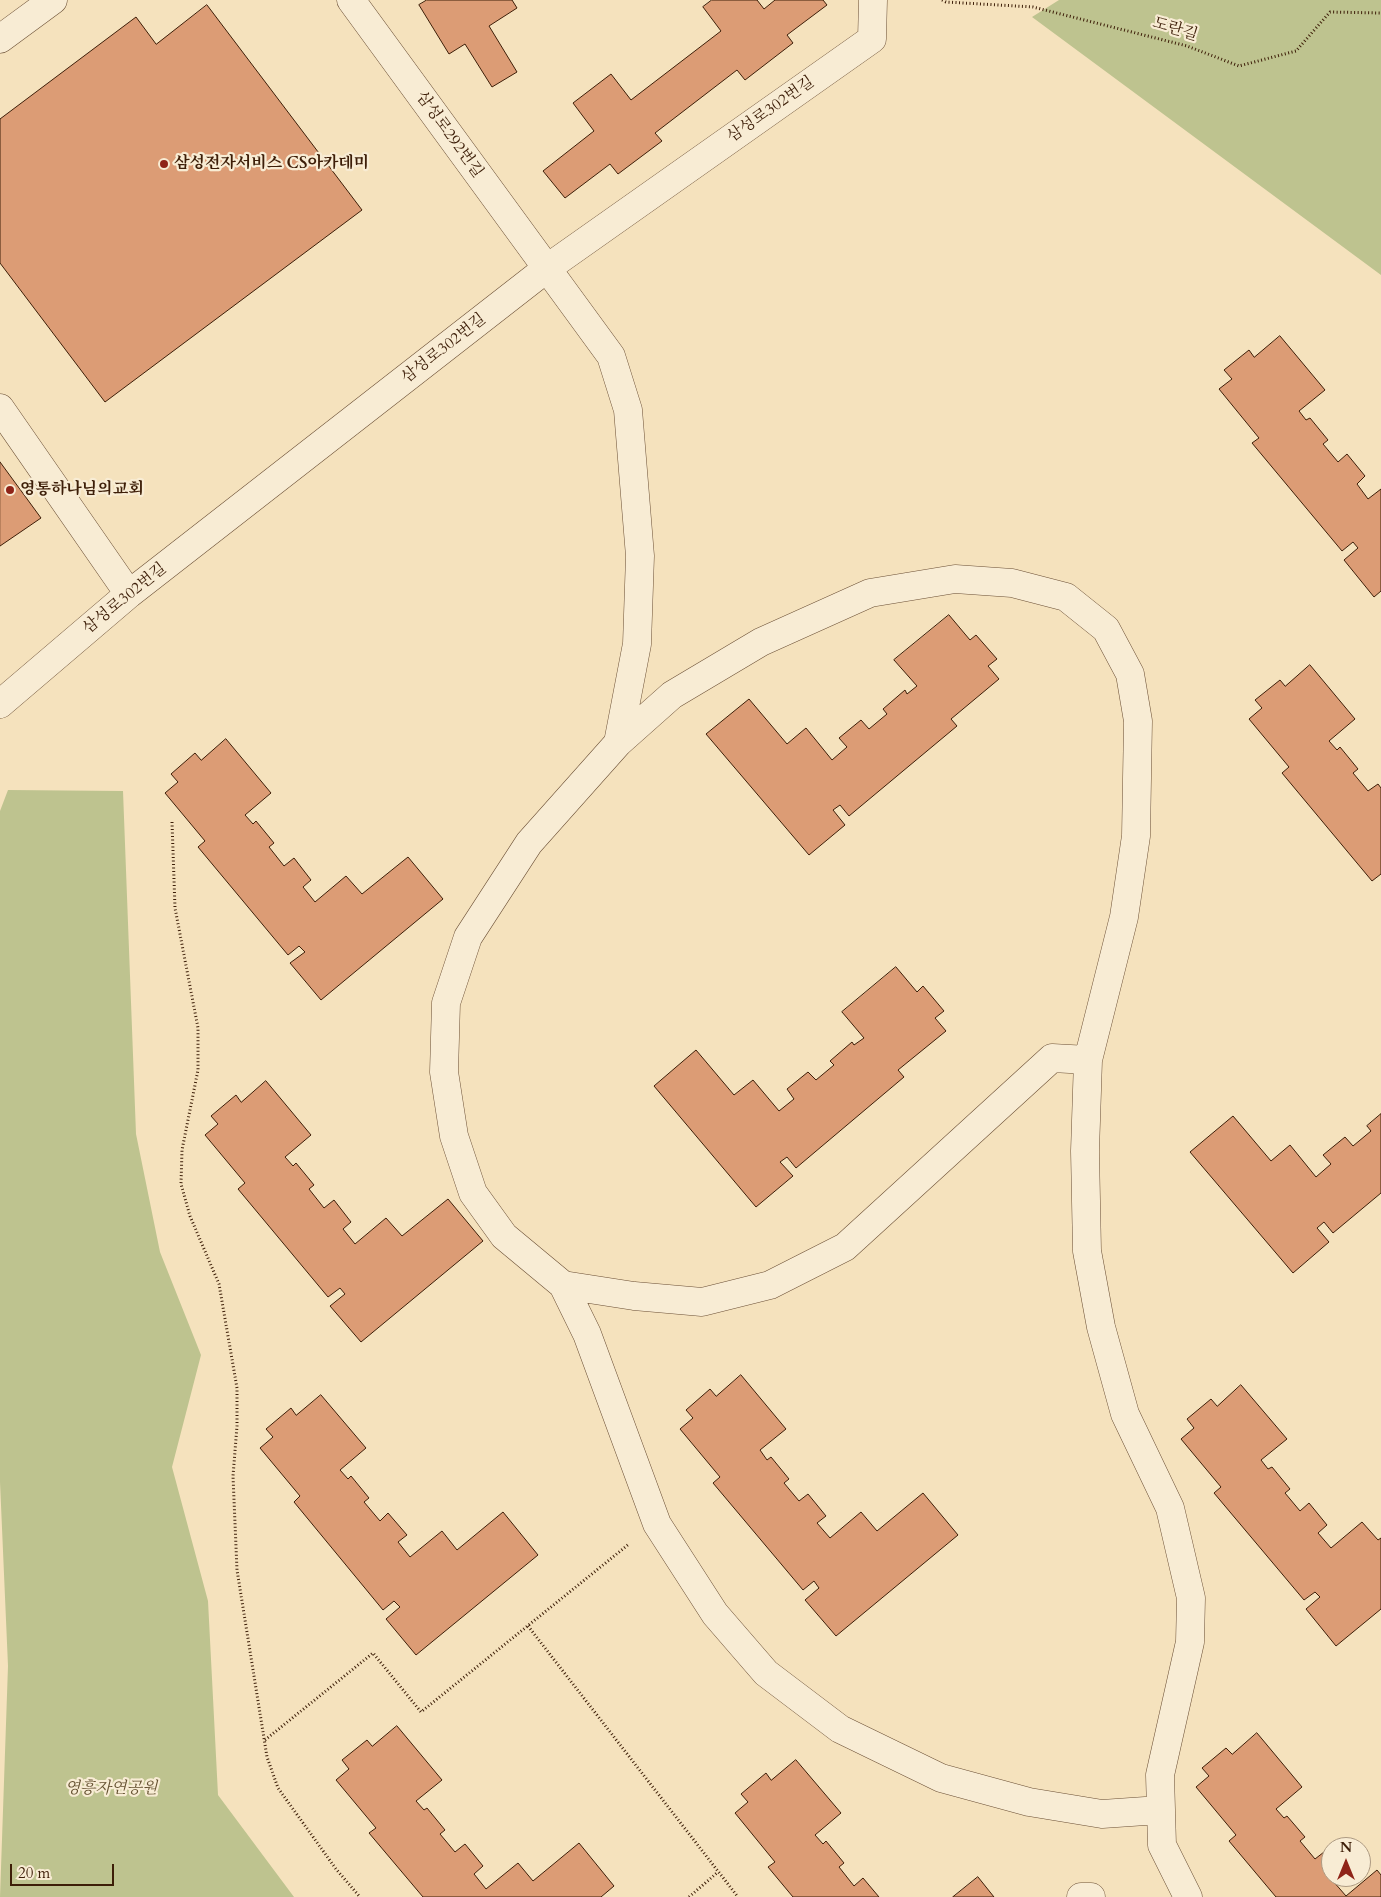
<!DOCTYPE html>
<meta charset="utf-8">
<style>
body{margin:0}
#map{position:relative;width:1381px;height:1897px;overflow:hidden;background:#f5e2bd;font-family:Cardo,serif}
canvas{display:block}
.north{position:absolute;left:1321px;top:1837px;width:50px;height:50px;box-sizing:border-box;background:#f8ecd4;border:1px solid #ad9a82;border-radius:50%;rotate:0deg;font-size:14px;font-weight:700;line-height:20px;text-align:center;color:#3d1e08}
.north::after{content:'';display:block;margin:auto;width:18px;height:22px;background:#8f2418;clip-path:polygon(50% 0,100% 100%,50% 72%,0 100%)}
.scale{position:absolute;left:10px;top:1864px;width:104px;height:22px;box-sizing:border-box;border:2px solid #3d1e08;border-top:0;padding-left:6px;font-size:15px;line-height:18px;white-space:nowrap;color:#3d1e08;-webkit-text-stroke:4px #f8ecd4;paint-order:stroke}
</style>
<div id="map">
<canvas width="1381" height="1897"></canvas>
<div class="north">N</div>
<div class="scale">20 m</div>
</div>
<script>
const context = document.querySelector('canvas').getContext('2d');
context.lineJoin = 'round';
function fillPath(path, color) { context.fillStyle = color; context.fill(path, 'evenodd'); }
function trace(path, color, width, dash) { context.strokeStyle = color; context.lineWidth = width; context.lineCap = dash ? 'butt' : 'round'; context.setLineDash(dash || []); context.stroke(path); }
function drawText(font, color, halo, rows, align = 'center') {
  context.font = font + ' Cardo,"Noto Serif KR",serif'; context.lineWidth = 4.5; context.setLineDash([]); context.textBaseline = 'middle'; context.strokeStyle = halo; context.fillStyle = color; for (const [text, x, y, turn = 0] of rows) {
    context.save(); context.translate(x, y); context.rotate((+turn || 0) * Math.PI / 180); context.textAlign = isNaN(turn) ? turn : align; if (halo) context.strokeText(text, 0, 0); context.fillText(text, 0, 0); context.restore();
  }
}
fillPath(new Path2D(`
 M1059 0H1381V275L1032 17Z
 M8 790 123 791 136 1134 160 1252 201 1355 172 1467 208 1601 218 1795 294 1897H0L8 1666 0 1482V811Z`), '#bec38f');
const building = new Path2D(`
 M427 0H512L517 8 489 26 517 72 492 87 465 44 449 54 419 5Z
 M712 0H757L764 9 775 0H823L827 5 787 35 793 43 745 80 737 70 655 133 662 141 618 174 610 164 565 198 543 171 594 131 573 103 611 74 631 100 721 31 703 7Z
 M207 5 362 210 105 402 0 263V119L136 17 156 44Z
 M1280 336 1325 390 1299 411 1306 420 1310 418 1328 440 1323 444 1338 462 1347 454 1365 476 1357 484 1368 499 1381 489V591L1374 597 1344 560 1358 548 1353 542 1342 551 1252 443 1259 438 1219 389 1232 379 1224 370 1249 350 1254 357Z
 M0 462 41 518 0 546Z
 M949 615 970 640 976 635 997 659 988 666 999 679 951 719 957 726 849 816 840 805 833 810 845 825 809 855 706 734 749 699 787 744 806 728 832 760 847 747 839 738 861 720 869 729 887 714 883 709 905 690 907 694 917 686 894 660Z
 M1310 665 1355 719 1329 741 1337 750 1340 747 1358 769 1353 773 1368 791 1378 784 1381 788V874L1372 881 1282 773 1289 767 1249 719 1262 708 1255 700 1280 680 1285 686Z
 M226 739 271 793 245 815 253 824 256 821 274 843 269 847 284 866 294 858 311 880 303 887 315 902 346 876 362 894 408 857 443 899 321 1000 290 963 305 952 299 946 288 955 198 847 205 841 165 793 178 782 171 774 195 753 201 760Z
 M896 967 917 992 923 986 944 1011 935 1018 946 1031 898 1070 904 1077 796 1168 787 1157 780 1162 793 1176 756 1207 654 1086 696 1050 734 1095 753 1080 779 1111 794 1099 787 1089 808 1072 816 1080 834 1065 830 1061 852 1042 854 1045 864 1038 842 1012Z
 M266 1081 311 1135 285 1157 293 1166 296 1163 314 1185 309 1189 324 1208 334 1200 351 1222 343 1229 355 1244 386 1218 402 1236 448 1199 483 1241 361 1342 330 1306 345 1294 340 1288 328 1297 238 1189 245 1183 205 1135 218 1124 211 1116 236 1095 241 1102Z
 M1381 1114V1193L1333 1233 1324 1222 1317 1228 1329 1242 1293 1273 1190 1152 1233 1116 1271 1161 1290 1145 1316 1177 1331 1164 1323 1155 1345 1137 1353 1146 1371 1131 1367 1126Z
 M741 1375 786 1429 760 1450 767 1460 771 1457 789 1479 784 1483 799 1501 808 1494 826 1516 817 1523 830 1538 861 1512 877 1531 923 1493 958 1535 836 1636 805 1600 819 1588 814 1581 803 1590 713 1483 720 1477 680 1429 693 1418 686 1410 710 1389 716 1396Z
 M1241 1385 1287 1439 1261 1460 1268 1469 1272 1467 1290 1489 1285 1493 1300 1511 1309 1503 1327 1525 1318 1533 1331 1548 1362 1522 1378 1540 1381 1538V1609L1336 1646 1306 1609 1320 1597 1315 1592 1304 1600 1214 1493 1221 1487 1181 1439 1194 1428 1187 1419 1211 1399 1217 1406Z
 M321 1395 366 1448 340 1470 348 1479 351 1476 369 1498 364 1502 380 1521 388 1513 407 1535 398 1542 410 1557 442 1531 457 1550 503 1512 538 1555 416 1655 386 1619 400 1607 394 1601 383 1610 294 1502 300 1496 260 1448 273 1437 266 1429 291 1408 296 1415Z
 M397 1726 442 1780 416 1801 424 1810 427 1808 445 1830 440 1834 455 1852 465 1844 483 1866 474 1874 486 1889 518 1863 533 1881 579 1843 614 1886 601 1897H423L369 1833 376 1828 336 1780 349 1769 342 1760 367 1740 372 1746Z
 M1257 1733 1302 1787 1276 1809 1284 1818 1287 1816 1305 1837 1300 1841 1315 1859 1324 1852 1331 1860V1877H1338L1333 1881 1346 1896 1377 1870 1381 1875V1897H1276L1229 1841 1236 1835 1196 1787 1209 1776 1202 1768 1226 1748 1232 1754Z
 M796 1760 841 1813 815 1835 823 1844 826 1841 844 1863 839 1867 854 1886 863 1878 879 1897H793L768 1867 775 1862 735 1813 748 1802 741 1794 766 1773 771 1780Z
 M978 1877 994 1897H953Z`);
fillPath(building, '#dc9c75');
trace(building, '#3d1e08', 1);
const minor = new Path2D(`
 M351 0 611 356 628 410 640 556 637 644 618 743
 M0 39 53 0
 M0 408 129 594
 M0 704 129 594 546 269 872 39 873 0
 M563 1285 634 1296 702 1302 770 1285 845 1247 1052 1058 1088 1060
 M1160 1810 1102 1814 1029 1802 941 1778 840 1729 766 1673 715 1614 657 1524 587 1334 563 1285 504 1236 473 1193 454 1136 444 1072 446 1003 468 937 529 843 618 743 672 695 761 642 870 593 955 579 1012 583 1066 597 1106 629 1130 674 1138 721 1136 836 1124 917 1088 1060 1085 1151 1087 1251 1101 1327 1125 1414 1170 1508 1191 1598 1190 1642 1160 1775 1162 1845 1188 1897
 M1081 1897H1091`);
trace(minor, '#6b4f35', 29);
trace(new Path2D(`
 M942 0 946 2 1033 7 1187 46 1239 66 1296 51 1330 12 1381 13
 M172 822 175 908 198 1028V1070L182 1150 181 1184 190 1216 219 1284 237 1388V1426L233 1476 237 1570 267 1757 278 1788 336 1869 360 1897
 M528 1626 738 1897
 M265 1740 373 1653 421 1712 629 1544
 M689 1897 718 1872`), '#3d1e08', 3, [1, 2.5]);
trace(minor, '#f8ecd4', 28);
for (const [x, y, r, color] of [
 [164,164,5,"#8f2418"],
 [10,490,5,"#8f2418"]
]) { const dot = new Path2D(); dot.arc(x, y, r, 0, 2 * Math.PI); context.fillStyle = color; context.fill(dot); trace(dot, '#f8ecd4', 2); }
drawText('16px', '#3d1e08', '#f8ecd4', [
 ["도란길",1175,30,17],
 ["삼성로302번길",771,110,-35],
 ["삼성로292번길",449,135,54],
 ["삼성로302번길",444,349,-38],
 ["삼성로302번길",125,599,-39]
]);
drawText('bold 16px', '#3d1e08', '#f8ecd4', [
 ["삼성전자서비스 CS아카데미",174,164],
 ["영통하나님의교회",20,490]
], 'left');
drawText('italic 16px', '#645030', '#f8ecd4', [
 ["영흥자연공원",111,1789]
]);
</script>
